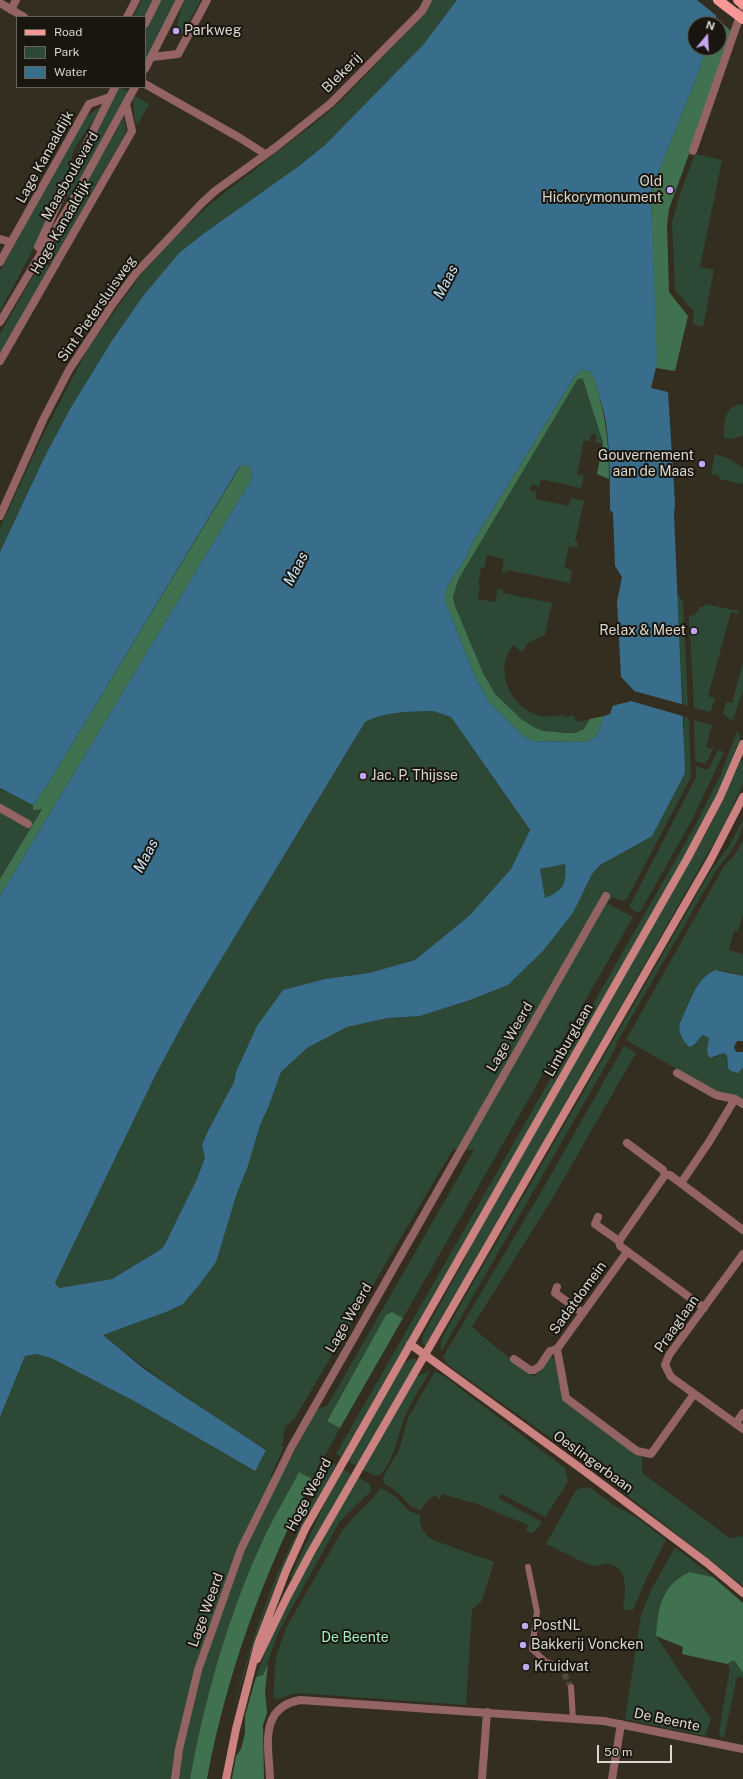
<!DOCTYPE html>
<style>
body{margin:0}
#map{position:relative;width:743px;height:1779px;overflow:hidden;background:#332e20;font-family:"Public Sans",sans-serif}
canvas{display:block}
.legend{position:absolute;left:16px;top:16px;width:130px;height:72px;box-sizing:border-box;background:#191610;border:1px solid #67645d;margin:0;padding:5px 7px;list-style:none;font-size:12px;color:#dbd8d0}
.legend li{display:flex;align-items:center;gap:8px;height:20px}
.legend b{width:20px;border:1px solid #67645d}
.north{position:absolute;left:687px;top:16px;width:40px;height:40px;box-sizing:border-box;background:#191610;border:1px solid #67645d;border-radius:50%;rotate:18deg;font-size:11px;font-weight:700;line-height:16px;text-align:center;color:#dbd8d0}
.north::after{content:'';display:block;margin:auto;width:14px;height:18px;background:#c5a7f1;clip-path:polygon(50% 0,100% 100%,50% 72%,0 100%)}
.scale{position:absolute;left:597px;top:1745px;width:75px;height:18px;box-sizing:border-box;border:2px solid #dbd8d0;border-top:0;padding-left:5px;font-size:12px;line-height:14px;white-space:nowrap;color:#dbd8d0;-webkit-text-stroke:3px #191610;paint-order:stroke}
</style>
<div id="map">
<canvas width="743" height="1779"></canvas>
<ul class="legend">
<li><b style="height:5px;background:#f79897"></b>Road</li>
<li><b style="height:11px;background:#2d4935"></b>Park</li>
<li><b style="height:11px;background:#386d8c"></b>Water</li>
</ul>
<div class="north">N</div>
<div class="scale">50 m</div>
</div>
<script>
const context = document.querySelector('canvas').getContext('2d');
context.lineJoin = 'round';
function fillPath(path, color) { context.fillStyle = color; context.fill(path, 'evenodd'); }
function trace(path, color, width, dash) { context.strokeStyle = color; context.lineWidth = width; context.lineCap = dash ? 'butt' : 'round'; context.setLineDash(dash || []); context.stroke(path); }
function drawText(font, color, halo, rows, align = 'center') {
  context.font = font + ' "Public Sans",sans-serif'; context.lineWidth = 4; context.setLineDash([]); context.textBaseline = 'middle'; context.strokeStyle = halo; context.fillStyle = color; for (const [text, x, y, turn = 0] of rows) {
    context.save(); context.translate(x, y); context.rotate((+turn || 0) * Math.PI / 180); context.textAlign = isNaN(turn) ? turn : align; if (halo) context.strokeText(text, 0, 0); context.fillText(text, 0, 0); context.restore();
  }
}
fillPath(new Path2D(`
 M142 0H153L145 17H133Z
 M160 0H176L145 61V32Z
 M185 0H201L182 34 176 31 181 8Z
 M433 0H457L423 45 325 145 299 166 203 234 179 253 143 296 111 342 70 409 44 458 0 552V528L42 437 88 348 143 272 176 236 209 205 325 115 344 98 422 16Z
 M119 87 129 92 71 196H68L67 193Z
 M135 96 149 104 138 124 135 122 133 100Z
 M101 106C97 120 81 135 74 150 71 158 72 166 68 174 48 221 25 266 0 311V271L56 169 86 117Z
 M124 117 126 132 52 263 43 258Z
 M695 154 722 160 700 267 714 270 703 327 693 324 694 312 675 290 672 222 680 194Z
 M42 261 50 266 0 355V334Z
 M582 378 603 444 594 442 597 438 594 433 590 436 591 442 584 440 577 474 584 476 581 488 541 479 539 488 534 484 529 488 532 492 537 491 535 499 569 506 571 498 584 501 575 541 578 542 577 548 569 546 564 568 572 570 570 583 508 570 507 573 502 572 504 559 487 555 484 568H481L478 585H480L478 599 495 602 498 589 504 590 503 593 552 603 545 635 529 642 522 652 513 645C510 650 506 656 505 662 501 686 517 710 541 716 549 717 557 716 565 715L564 718 573 715 577 722 590 719C585 732 577 733 563 733 554 732 542 732 534 728 521 721 503 705 495 693 484 679 455 615 454 598 453 592 456 586 458 580L572 385 577 380Z
 M743 404V436L731 439 724 438C724 423 724 405 743 404Z
 M715 454 728 458 743 468V484L719 479V475L711 474Z
 M677 594 683 602 688 706 683 704Z
 M704 604 739 611V614L731 612 708 696 715 699 710 712 694 708 689 616 695 615 700 607H704Z
 M743 663V690L733 720 729 719 723 713 726 702 732 703Z
 M433 711 451 717 530 831 511 869 469 916 415 960 369 973 325 979 283 990 236 1072 234 1082 202 1145 205 1158 196 1181 164 1246 160 1250 112 1279 59 1288 55 1283 64 1264 156 1074 191 1009 365 722C386 711 410 712 433 711Z
 M684 716 689 718 691 777 627 899 623 901 613 897 607 903 633 917 403 1318 397 1315H386L327 1420 340 1428 312 1479 299 1472C287 1495 273 1518 262 1542 228 1618 207 1698 190 1779H0V1417L25 1356 36 1354 51 1358 134 1401 254 1471 266 1449C209 1415 155 1377 103 1335L166 1312 236 1196 248 1166 260 1125 268 1108 281 1072 307 1048 347 1027 388 1018 420 1016 470 1000 508 985 543 951 573 913 592 874 600 865 620 853 684 775ZM453 1149 474 1150 327 1406 316 1409 289 1462 270 1478 284 1447 282 1445 285 1427 295 1418Z
 M694 720 712 725 706 747 713 749 706 764 695 761Z
 M737 732C743 738 739 745 737 753L703 827 341 1457 336 1454 696 824 720 776Z
 M718 750 724 752 692 820 640 912H636L629 907 696 777V766L708 770Z
 M741 760 743 761V784L724 825 509 1202 425 1346 422 1342 423 1335 465 1259 471 1242 690 861 713 820Z
 M0 789 42 808 0 879Z
 M743 820C743 841 725 857 714 874L617 1042 615 1049 441 1352V1342L445 1332 710 872 729 846Z
 M743 841V914L738 931H734L729 950 743 954V976C735 974 724 970 716 970 700 971 684 1012 679 1026L694 1046 699 1038 703 1035 709 1038 707 1049 708 1056 713 1058 724 1053 727 1055 726 1062 741 1071 743 1068V1100L732 1094 715 1091 626 1040 724 866 734 856Z
 M565 864C567 886 564 889 545 899L540 869Z
 M624 1046 636 1053 555 1194 472 1327 498 1349 534 1377 551 1357 554 1358 563 1400 642 1456V1473L730 1538 743 1536V1586L586 1463 448 1365 443 1357 544 1187Z
 M411 1359H416V1363L356 1466 346 1460 401 1368 406 1362Z
 M430 1371C422 1386 411 1401 405 1417 399 1430 392 1468 379 1475 374 1477 366 1471 362 1469L416 1377Z
 M435 1371 448 1379 565 1468 568 1482 545 1517 501 1494 498 1498 542 1522 533 1533 526 1532 528 1525 477 1504 442 1494 439 1500 435 1495 425 1503 421 1510C409 1508 406 1500 398 1493 394 1489 389 1486 384 1483L383 1477 399 1450 408 1418Z
 M332 1462 336 1465C313 1509 289 1553 270 1599 254 1640 242 1682 229 1724 243 1673 257 1622 278 1573 295 1535 313 1499 332 1462Z
 M341 1468 351 1474 293 1578H290Z
 M357 1477 370 1484 371 1491 340 1521 279 1631 263 1675 256 1677 274 1629 298 1582Z
 M583 1487 592 1489 613 1505 636 1517 666 1540 646 1579 633 1610H623C625 1594 630 1570 610 1564 605 1563 599 1566 594 1566 587 1565 556 1548 546 1544L576 1490Z
 M381 1488 396 1497 409 1511 420 1515C419 1527 424 1534 433 1540L494 1562 482 1601 472 1609 466 1705 297 1693 277 1699 273 1696 276 1657 287 1626 342 1531C354 1515 369 1504 381 1488Z
 M675 1547 713 1577 689 1572 676 1579 663 1596 658 1613 656 1636 711 1719 705 1736 625 1719 641 1616 651 1590Z
 M734 1660 743 1673V1678L737 1676 724 1738 721 1737 719 1732 730 1668 727 1664Z`), '#2d4935');
fillPath(new Path2D(`
 M716 18 731 31 705 110 669 209 667 225 669 292 688 316 675 371 656 368 651 195 654 183 697 76 706 48H719V24H714Z
 M581 370 592 372C605 411 609 438 609 479L597 474 603 443 583 380 582 378 577 380 458 580 453 597 455 606 483 673 495 694 521 719 535 728 544 731 565 733H575L584 729 590 719 604 716 599 731 595 737 585 742 533 741 522 735 489 702 485 695 473 672 445 601C444 585 457 573 464 561 467 556 469 550 471 545L573 379Z
 M241 465 251 467 252 471 251 480 0 896V879L42 809 33 810V805L51 779Z
 M392 1312 403 1318 340 1428 327 1421 386 1315Z
 M299 1472 312 1479C263 1576 227 1672 207 1779H190C205 1698 228 1616 262 1542 273 1518 287 1495 299 1472Z
 M689 1572 713 1577 743 1603V1673L734 1660 727 1664 682 1654 683 1647 656 1636C658 1607 661 1586 689 1572Z
 M268 1664 265 1691 267 1713 263 1725 264 1779H232L236 1756 241 1749 245 1733V1716L256 1677 263 1675Z`), '#417250');
fillPath(new Path2D(`
 M457 0H721L714 24H695V48H706L697 76 654 183 651 195 657 363 651 388 668 392 675 503 674 515 685 770 684 775 652 836 600 865 592 874 573 913 543 951 508 985 470 1000 420 1016 388 1018 347 1027 307 1048 281 1072 268 1108 260 1125 248 1166 236 1196 216 1262 199 1285 183 1304 166 1312 103 1335 143 1368 185 1397 266 1450 255 1471 134 1401 51 1358 36 1354 25 1356 0 1417V896L251 480 252 471 251 467 241 465 238 469 51 779 33 805 0 788V552L44 458 70 409 111 342 143 296 179 253 203 234 299 166 325 145 423 45ZM581 370 592 372C597 389 603 405 606 423 610 451 610 481 610 510L613 513 615 566 622 577 617 602 621 677 634 691 631 701 613 705 610 714 604 716 599 731 595 737 585 742 533 741 522 735 489 702 485 695 473 672 445 601C444 585 457 573 464 561 467 556 469 550 471 545L573 379ZM433 711 451 717 530 830 511 869 469 916 415 960 369 973 325 979 283 990 257 1026 236 1072 234 1082 208 1131 202 1145 205 1158 196 1181 164 1246 160 1250 112 1279 59 1288 55 1283 64 1264 156 1074 191 1009 365 722C386 711 410 712 433 711ZM565 864C567 884 563 891 545 898L540 869Z
 M715 970 743 976V1041H737L734 1047 736 1052H743V1068L738 1073 731 1071 728 1068 727 1055 724 1053 710 1058C705 1053 708 1045 709 1038L703 1035C698 1039 696 1045 690 1047 684 1043 677 1031 680 1023 689 1004 696 978 715 970Z`), '#386d8c');
fillPath(new Path2D(`
 M697 0H723L718 17Z
 M621 677 634 691 685 705 686 717 631 701 612 706 613 703 629 699 632 691 620 679Z`), '#332e20');
trace(new Path2D(`
 M560 1666 571 1687`), '#4c483a', 6, [6, 3]);
trace(new Path2D(`
 M528 1567 537 1612 532 1649 546 1662 560 1666
 M571 1687 573 1719`), '#936463', 6);
trace(new Path2D(`
 M0 3 24 17
 M11 10 16 0
 M127 17 136 0
 M152 57 178 54 207 0
 M145 84 240 138 265 154
 M693 151 743 7
 M0 239 11 242
 M0 262 89 104 110 97
 M0 361 132 131 126 104
 M0 516 43 420 69 370 112 305 136 273 202 203 215 191 276 147 331 103 422 11 428 0
 M0 808 28 824
 M677 1073 716 1095 735 1099
 M627 1143 663 1170 665 1175
 M681 1183 709 1142 735 1099 743 1104
 M598 1217 595 1224 619 1241
 M627 1252 557 1349 566 1398 637 1451 651 1454 694 1394
 M743 1254 669 1355 665 1365 671 1377 743 1429
 M557 1287 555 1293 583 1313
 M704 1308 620 1246 619 1241 665 1175H670L743 1230
 M514 1359 530 1370H534L540 1366 550 1351 557 1349
 M736 1423 743 1413
 M175 1779 179 1749 198 1670 241 1549 292 1446 606 896
 M270 1779C269 1747 258 1708 300 1700L604 1721 743 1749
 M482 1779 487 1712
 M612 1779 621 1724`), '#936463', 8);
trace(new Path2D(`
 M145 24 157 0
 M145 69 180 0
 M38 247 63 192 115 87
 M0 322 74 198 135 87`), '#936463', 8);
trace(new Path2D(`
 M410 1344 583 1470 707 1563 743 1593
 M257 1659 287 1597 311 1552 710 861 743 797
 M226 1779 236 1729 258 1644 286 1571 305 1529 687 859 720 797 743 744`), '#cb8281', 8);
trace(new Path2D(`
 M738 0 743 4`), '#f79897', 10);
trace(new Path2D(`
 M718 0 743 19`), '#f79897', 10);
for (const [x, y, r, color] of [
 [176,31,4,"#c5a7f1"],
 [670,190,4,"#c5a7f1"],
 [702,464,4,"#c5a7f1"],
 [694,631,4,"#c5a7f1"],
 [363,776,4,"#c5a7f1"],
 [525,1626,4,"#c5a7f1"],
 [523,1645,4,"#c5a7f1"],
 [526,1667,4,"#c5a7f1"]
]) { const dot = new Path2D(); dot.arc(x, y, r, 0, 2 * Math.PI); context.fillStyle = color; context.fill(dot); trace(dot, '#191610', 1.5); }
drawText('14px', '#dbd8d0', '#191610', [
 ["Parkweg",184,31],
 ["Old",662,182,"right"],
 ["Hickorymonument",662,198,"right"],
 ["Gouvernement",694,456,"right"],
 ["aan de Maas",694,472,"right"],
 ["Relax & Meet",686,631,"right"],
 ["Jac. P. Thijsse",371,776],
 ["PostNL",533,1626],
 ["Bakkerij Voncken",531,1645],
 ["Kruidvat",534,1667]
], 'left');
drawText('14px', '#dbd8d0', '#191610', [
 ["Blekerij",342,73,-45],
 ["Lage Kanaaldijk",45,157,-61],
 ["Maasboulevard",70,176,-60],
 ["Hoge Kanaaldijk",61,227,-60],
 ["Sint Pietersluisweg",97,309,-55],
 ["Lage Weerd",510,1037,-60],
 ["Limburglaan",569,1040,-60],
 ["Sadatdomein",578,1298,-54],
 ["Lage Weerd",349,1318,-60],
 ["Praaglaan",677,1324,-55],
 ["Oeslingerbaan",593,1462,36],
 ["Hoge Weerd",309,1495,-62],
 ["Lage Weerd",206,1610,-70],
 ["De Beente",667,1720,12]
]);
drawText('14px', '#a6f1bb', '#191610', [
 ["De Beente",355,1638]
]);
drawText('italic 15px', '#c6e5f8', '#191610', [
 ["Maas",446,282,-62],
 ["Maas",296,569,-62],
 ["Maas",146,856,-62]
]);
</script>
